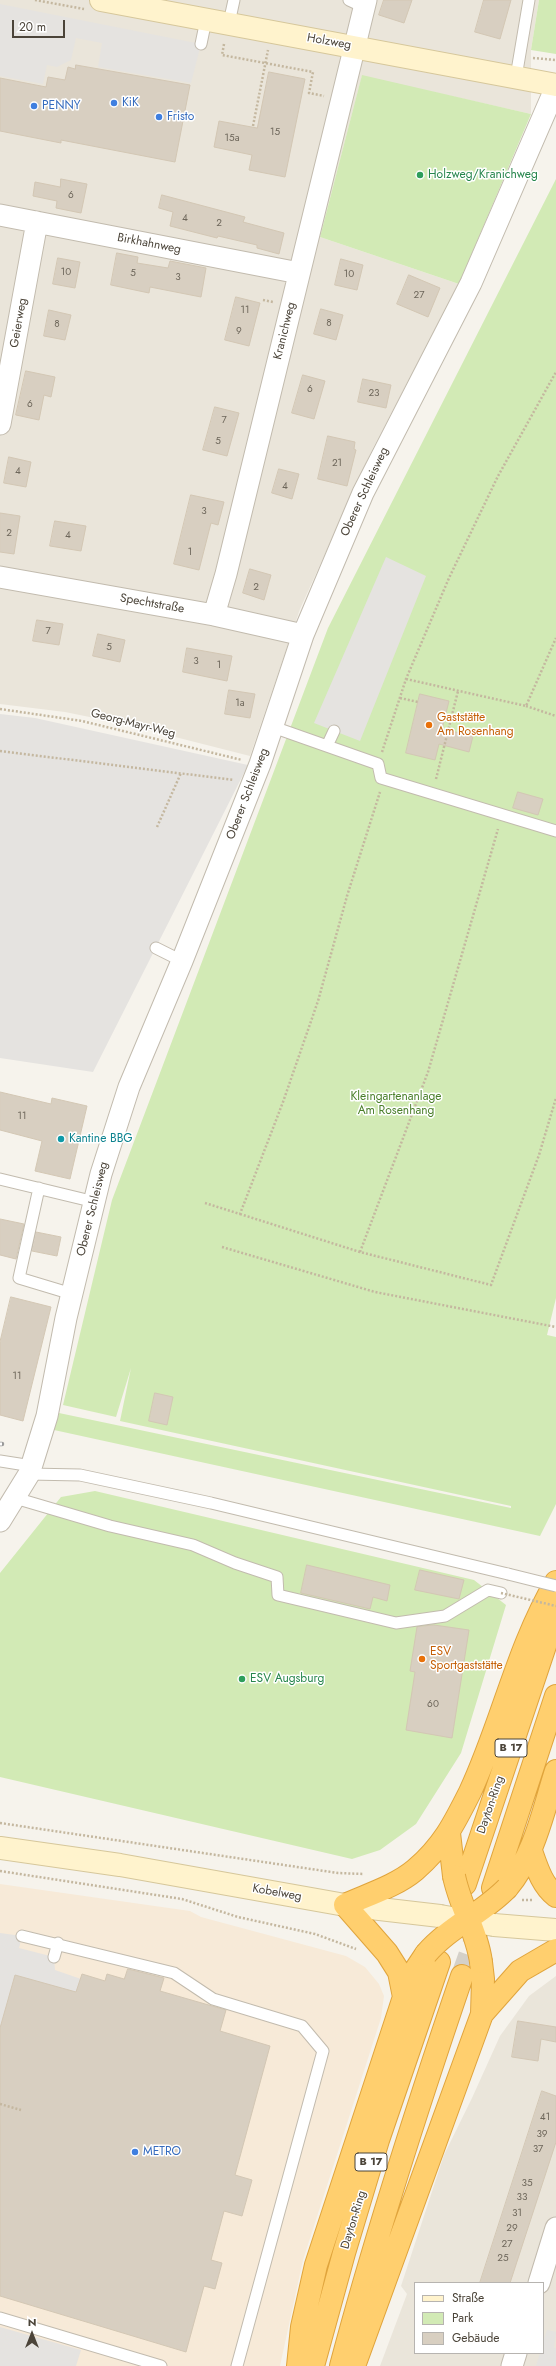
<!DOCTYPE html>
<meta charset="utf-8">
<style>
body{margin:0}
#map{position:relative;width:556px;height:2366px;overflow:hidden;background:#f6f3ec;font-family:Jost,sans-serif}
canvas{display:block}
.legend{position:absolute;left:414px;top:2282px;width:130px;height:72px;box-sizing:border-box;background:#fff;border:1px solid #b7b4b0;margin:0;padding:5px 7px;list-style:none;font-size:12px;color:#4b4439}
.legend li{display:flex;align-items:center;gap:8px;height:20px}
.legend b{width:20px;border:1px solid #b7b4b0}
.north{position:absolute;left:12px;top:2314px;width:40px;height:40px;-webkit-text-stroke:3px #fff;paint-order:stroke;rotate:0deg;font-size:11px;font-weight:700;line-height:16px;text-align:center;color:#4b4439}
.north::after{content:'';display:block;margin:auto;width:14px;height:18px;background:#4b4439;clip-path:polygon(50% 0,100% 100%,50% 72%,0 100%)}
.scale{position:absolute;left:12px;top:20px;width:53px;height:18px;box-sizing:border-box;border:2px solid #4b4439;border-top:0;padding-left:5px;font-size:12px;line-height:14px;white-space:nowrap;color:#4b4439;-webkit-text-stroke:3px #fff;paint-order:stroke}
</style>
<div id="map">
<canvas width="556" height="2366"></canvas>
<ul class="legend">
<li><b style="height:5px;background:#fff3cd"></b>Straße</li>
<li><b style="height:11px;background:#d2eab5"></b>Park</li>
<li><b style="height:11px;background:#d8cfc1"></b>Gebäude</li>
</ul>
<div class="north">N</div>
<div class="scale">20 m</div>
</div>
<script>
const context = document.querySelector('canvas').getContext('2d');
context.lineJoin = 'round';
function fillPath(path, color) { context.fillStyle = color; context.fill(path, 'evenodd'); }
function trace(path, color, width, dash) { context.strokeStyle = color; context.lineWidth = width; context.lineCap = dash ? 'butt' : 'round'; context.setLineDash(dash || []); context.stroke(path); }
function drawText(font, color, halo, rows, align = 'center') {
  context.font = font + ' Jost,sans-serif'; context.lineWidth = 3; context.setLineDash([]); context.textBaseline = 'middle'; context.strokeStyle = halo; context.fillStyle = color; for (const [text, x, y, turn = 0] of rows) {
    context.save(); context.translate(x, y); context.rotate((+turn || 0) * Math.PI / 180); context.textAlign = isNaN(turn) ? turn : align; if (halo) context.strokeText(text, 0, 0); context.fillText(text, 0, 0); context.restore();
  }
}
fillPath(new Path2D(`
 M0 0H539L531 50V114L362 76 320 237 459 284 373 448 300 609 250 756 124 724 65 712 0 704Z
 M556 1976V2366H380L407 2294 401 2286 444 2155 472 2098 500 2036 529 1996ZM415 2283H543V2353H415Z`), '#eae5da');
fillPath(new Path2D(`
 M0 1884 190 1911 201 1917 346 1956 365 1967 379 1984 384 1996 381 2018 303 2260 280 2366H0Z`), '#f7ead8');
fillPath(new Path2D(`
 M539 0H556V54L531 50Z
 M362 75 531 114 459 284 320 237Z
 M556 179V1298L547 1335 556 1337V1504L540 1536 54 1430 59 1413 511 1508V1506L120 1421 131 1368 116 1417 63 1405 112 1200 328 628Z
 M95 1491 474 1580 506 1605 461 1753 416 1824 380 1850 352 1859 0 1777V1573L61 1497Z`), '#d2eab5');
fillPath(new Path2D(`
 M0 4 201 44 191 83 98 67 102 43 76 38 71 60 57 67 47 65 43 84 0 76Z
 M386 557 426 576 360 741 314 723Z
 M0 714 35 718 248 765 93 1072 0 1058Z
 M0 1933 22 1936 19 1948 54 1957 55 1970 81 1979 0 2263Z
 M0 2327 81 2350 76 2366H0Z
 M547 2330 556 2332 554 2348H556V2366H536L540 2353H543V2342Z`), '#e5e3e0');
const building = new Path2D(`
 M384 0H412L404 23 379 15Z
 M484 0H511L500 39 475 32Z
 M76 65 190 85 175 162 61 140V143L0 131V78L46 87 48 77 65 80 68 67 75 69Z
 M269 72 305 79 285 177 249 170 252 155 214 147 219 121 257 128Z
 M61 179 87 184 81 213 56 208 57 201 33 196 35 182 60 187Z
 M162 195 245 217 243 222 284 233 279 254 257 248V245L218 236 217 238 170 226 173 212 159 208Z
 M117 253 138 257 137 263 168 268 170 261 206 268 201 297 150 287 149 293 111 285Z
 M58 258 80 262 75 288 53 284Z
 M341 259 363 265 357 290 335 285Z
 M409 275 440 288 428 317 397 304Z
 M236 297 260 303 249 346 225 340Z
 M321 309 343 315 336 340 314 334Z
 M49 310 71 315 65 340 44 336Z
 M26 371 55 377 51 397 44 395 39 420 16 415Z
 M303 375 325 381 314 419 292 413Z
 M363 379 391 385 386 408 358 402Z
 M215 407 239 413 227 456 203 450Z
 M328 436 355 442 354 449 356 450 347 486 318 479Z
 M9 457 31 462 26 487 4 483Z
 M279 469 299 474 292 499 272 493Z
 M191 495 224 502 218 525 211 523 199 570 174 564Z
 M0 513 20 516 14 554 0 552Z
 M55 521 86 526 81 551 50 546Z
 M250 569 271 575 264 600 243 593Z
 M37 620 63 624 59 645 33 641Z
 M98 634 125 640 120 662 93 656Z
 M187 648 232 656 227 681 183 672Z
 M229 690 255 694 250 718 225 714Z
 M420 694 449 701 442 729 473 736 469 752 439 744 435 760 406 753Z
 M518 792 543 799 538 815 513 808Z
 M0 1092 51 1104 52 1098 87 1106 70 1179 35 1171 42 1141 0 1130Z
 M0 1219 24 1224 16 1259 0 1255Z
 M36 1232 61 1237 57 1256 32 1251Z
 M11 1297 51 1307 23 1421 0 1415V1342Z
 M155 1393 173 1397 167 1425 149 1421Z
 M307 1565 390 1585 387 1601 373 1597 370 1609 301 1593Z
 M420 1570 464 1580 459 1599 415 1590Z
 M434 1625 469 1630 452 1738 406 1730 415 1672 410 1671 417 1627Z
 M128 1969 164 1978 160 1991 226 2010 220 2031 270 2046 235 2175 252 2180 242 2216 224 2211 211 2260 222 2263 215 2289 204 2286 186 2352 0 2296V2028L15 1975 76 1992 82 1974 105 1981 107 1974 124 1979Z
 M518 2021 556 2027V2042L541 2039 538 2061 512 2057Z
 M542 2091 556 2096V2142L510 2283H480Z`);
fillPath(building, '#d8cfc1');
trace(building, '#d3c7b4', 1);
trace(new Path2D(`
 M462 1976 479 1928`), '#d4d0c8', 22, [22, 11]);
const lane = new Path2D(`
 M349 0 364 7
 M229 23 234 0
 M201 44 206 20
 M516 77 529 0
 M273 727 378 764 381 778 556 831
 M327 746 334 731
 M156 948 182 961
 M0 1179 95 1202
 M39 1188 19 1278 72 1294
 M0 1461 32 1466
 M29 1474 80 1475 211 1503 508 1574
 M15 1498 110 1526 193 1545 235 1563 277 1577 278 1595 396 1623 445 1616 488 1590 501 1593
 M22 1936 174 1973 213 1999 302 2026 323 2051 237 2366
 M54 1957 58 1943
 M0 2318 161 2366`);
const street = new Path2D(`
 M0 215 299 273
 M0 424 37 222
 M0 577 214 615 303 635
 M214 615 226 574 366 0
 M0 1521 29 1474 47 1416 66 1318 101 1174 129 1087 182 961 260 764 303 635 363 493 471 283 556 87
 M539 2283 556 2228
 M512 2366 516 2353`);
const secondary = new Path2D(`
 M101 0 556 85
 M0 1848 120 1865 345 1905 440 1916
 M494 1925 556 1930`);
const highway = new Path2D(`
 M449 1833 454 1876
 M531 1851C537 1868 542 1885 556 1896
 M465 1884 556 1613
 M493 1888 556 1696
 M507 1888C535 1855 543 1811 556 1771
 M404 1997 416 1969 426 1954
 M482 2014 520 1971 556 1950
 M298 2366 302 2327 316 2265 404 1997 399 1972 387 1953 345 1905C367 1895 396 1886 415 1870 443 1846 454 1824 470 1792 502 1724 517 1648 556 1582
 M313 2366 344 2253 378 2140 439 1962
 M341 2366C376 2234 418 2105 462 1976
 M354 2366 482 2014 483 1979 481 1962`);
trace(lane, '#c2bbae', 13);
trace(street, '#c2bbae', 23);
trace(secondary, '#d6c79b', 24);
trace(highway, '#e0a43c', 24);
trace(new Path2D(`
 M35 0 84 9
 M224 44 222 55 313 72 309 93 324 96
 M533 58 556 60
 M253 126 268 50
 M263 300 273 302
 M406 679 526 706 556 638
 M400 698 418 702
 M526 706 556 716
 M0 709 82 721 242 760
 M0 751 234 780
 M382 752 406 679 449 578 498 476 556 372
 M436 779 458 691
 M157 827 181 773
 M205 1203 240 1214 283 1102 318 1001 347 896 380 792
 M240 1214 360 1252 491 1285 539 1155 556 1098
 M222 1247 375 1292 556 1327
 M360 1252 428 1072 498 829
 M0 1823 338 1873 364 1874
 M0 1871 182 1899 238 1917 315 1934 356 1949
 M522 1900H533
 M0 2104 21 2110`), '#c4b79f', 2.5, [2, 2]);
trace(lane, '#fff', 11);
trace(street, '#fff', 21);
trace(secondary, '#fff3cd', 22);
trace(highway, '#ffcf6e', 22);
const rail = new Path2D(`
 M0 1444H2`);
trace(rail, '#9a9a9a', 4.5);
trace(rail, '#fff', 3, [9]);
const laneBridge = new Path2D(`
 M508 1574 556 1586`);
const secondaryBridge = new Path2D(`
 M440 1916 494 1925`);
const highwayBridge = new Path2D(`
 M454 1876C460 1906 477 1932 481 1962
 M426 1954C449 1927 483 1913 507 1888`);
trace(laneBridge, '#c2bbae', 13, []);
trace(secondaryBridge, '#d6c79b', 24, []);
trace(highwayBridge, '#e0a43c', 24, []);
trace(new Path2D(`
 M501 1593 556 1606`), '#c4b79f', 2.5, [2, 2]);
trace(laneBridge, '#fff', 11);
trace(secondaryBridge, '#fff3cd', 22);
trace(highwayBridge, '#ffcf6e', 22);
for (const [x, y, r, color] of [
 [114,103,4,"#3f7fe0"],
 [34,106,4,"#3f7fe0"],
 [159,117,4,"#3f7fe0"],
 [420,175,4,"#2e9e5b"],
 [429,725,4,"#e8710a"],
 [61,1139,4,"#0f9aa8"],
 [422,1659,4,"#e8710a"],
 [242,1679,4,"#2e9e5b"],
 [135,2152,4,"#3f7fe0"]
]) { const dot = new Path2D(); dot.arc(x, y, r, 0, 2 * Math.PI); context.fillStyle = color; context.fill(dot); trace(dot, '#fff', 1.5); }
drawText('10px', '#6e675b', null, [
 ["15",275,133],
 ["15a",232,139],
 ["6",71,196],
 ["4",185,219],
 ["2",219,224],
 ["10",66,273],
 ["5",133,274],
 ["10",349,275],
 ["3",178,278],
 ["27",419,296],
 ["11",245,311],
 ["8",329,324],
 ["8",57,325],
 ["9",239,332],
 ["6",310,390],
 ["23",374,394],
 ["6",30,405],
 ["7",224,421],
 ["5",218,442],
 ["21",337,464],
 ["4",18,472],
 ["4",285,487],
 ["3",204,512],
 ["2",9,534],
 ["4",68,536],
 ["1",190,553],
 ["2",256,588],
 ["7",48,632],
 ["5",109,648],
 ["3",196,662],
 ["1",219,666],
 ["1a",240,704],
 ["11",22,1117],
 ["11",17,1377],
 ["60",433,1705],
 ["41",545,2118],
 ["39",542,2135],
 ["37",538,2150],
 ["35",527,2184],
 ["33",522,2198],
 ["31",517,2214],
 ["29",512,2229],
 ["27",507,2245],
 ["25",503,2259]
]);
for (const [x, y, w] of [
 [511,1748,32],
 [371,2162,32]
]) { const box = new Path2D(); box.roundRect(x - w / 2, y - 9, w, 18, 3); context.fillStyle = '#fff'; context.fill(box); trace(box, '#4b4439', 1); }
drawText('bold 11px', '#4b4439', null, [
 ["B 17",511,1748],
 ["B 17",371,2162]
]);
drawText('12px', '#4b4439', '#fff', [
 ["Holzweg",329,42,10],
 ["Birkhahnweg",149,244,11],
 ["Geierweg",19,323,-80],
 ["Kranichweg",285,331,-76],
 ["Oberer Schleisweg",365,492,-65],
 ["Spechtstraße",152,604,10],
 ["Georg-Mayr-Weg",133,724,14],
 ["Oberer Schleisweg",248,794,-69],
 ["Oberer Schleisweg",93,1209,-76],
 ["Dayton-Ring",491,1805,-71],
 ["Kobelweg",277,1893,10],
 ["Dayton-Ring",354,2220,-73]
]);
drawText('12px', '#366cbe', '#fff', [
 ["KiK",122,103],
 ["PENNY",42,106],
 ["Fristo",167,117],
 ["METRO",143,2152]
], 'left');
drawText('12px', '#27864d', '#fff', [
 ["Holzweg/Kranichweg",428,175],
 ["ESV Augsburg",250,1679]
], 'left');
drawText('12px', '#c56008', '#fff', [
 ["Gaststätte",437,718],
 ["Am Rosenhang",437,732],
 ["ESV",430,1652],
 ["Sportgaststätte",430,1666]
], 'left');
drawText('12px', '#4a7f2a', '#fff', [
 ["Kleingartenanlage",396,1097],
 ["Am Rosenhang",396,1111]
]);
drawText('12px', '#0d838f', '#fff', [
 ["Kantine BBG",69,1139]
], 'left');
</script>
